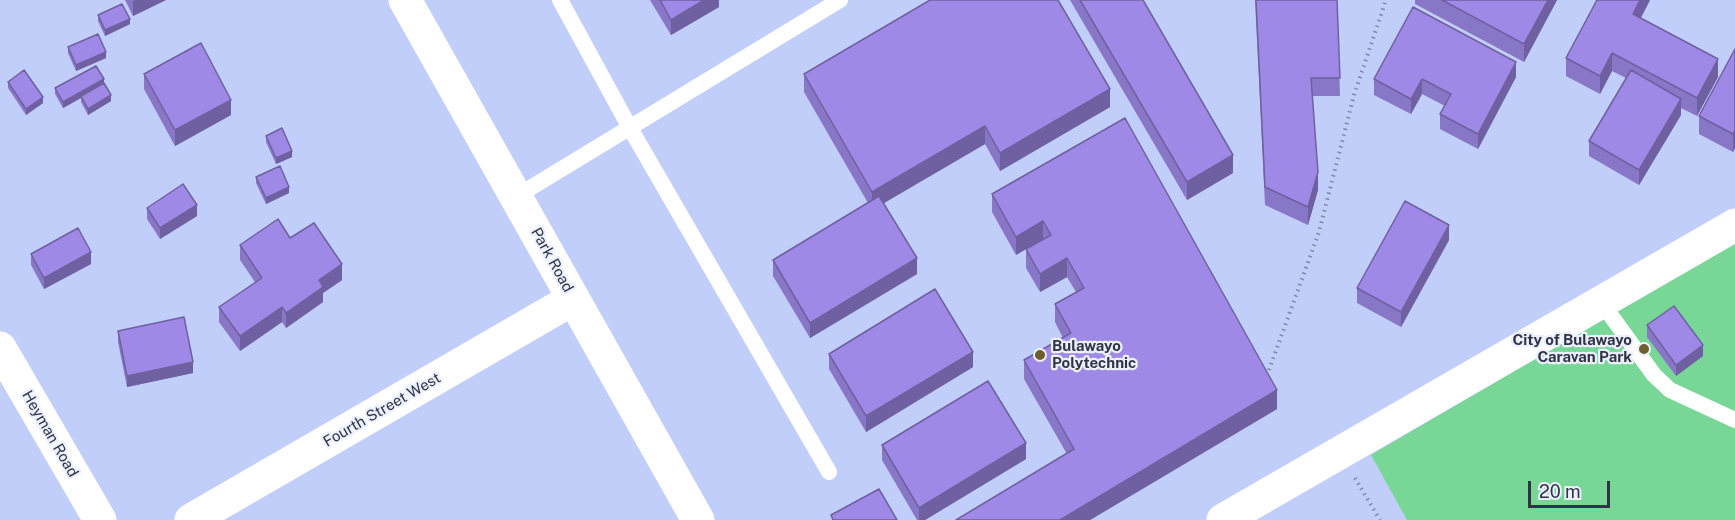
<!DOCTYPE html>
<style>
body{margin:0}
#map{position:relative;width:1735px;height:520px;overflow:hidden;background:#c1cef9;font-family:"Public Sans",sans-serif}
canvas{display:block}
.scale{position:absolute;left:1528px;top:481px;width:82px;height:27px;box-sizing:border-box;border:3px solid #2f3345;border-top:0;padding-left:8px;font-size:18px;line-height:21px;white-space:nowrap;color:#2f3345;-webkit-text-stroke:4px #ecf0fd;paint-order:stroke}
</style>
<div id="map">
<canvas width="1735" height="520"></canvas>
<div class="scale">20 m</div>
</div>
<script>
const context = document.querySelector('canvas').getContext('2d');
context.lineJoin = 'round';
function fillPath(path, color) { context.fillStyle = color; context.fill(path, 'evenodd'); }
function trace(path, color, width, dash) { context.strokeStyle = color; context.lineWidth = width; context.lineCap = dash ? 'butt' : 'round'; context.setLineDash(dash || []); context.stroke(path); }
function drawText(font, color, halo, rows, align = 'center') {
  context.font = font + ' "Public Sans",sans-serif'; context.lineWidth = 4.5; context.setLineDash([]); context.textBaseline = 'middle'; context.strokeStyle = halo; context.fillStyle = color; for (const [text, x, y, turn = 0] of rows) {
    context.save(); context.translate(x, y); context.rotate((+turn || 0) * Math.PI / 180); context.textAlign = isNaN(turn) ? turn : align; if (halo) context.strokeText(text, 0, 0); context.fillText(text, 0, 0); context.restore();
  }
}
fillPath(new Path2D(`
 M1735 242V520H1407L1371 455Z`), '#78d797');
trace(new Path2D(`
 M1269 370 1319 232 1354 95 1386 0
 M1355 478 1380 520`), '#8089a9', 4, [1.5, 4.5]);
trace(new Path2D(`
 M560 0 630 128 829 472
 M517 196 840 0
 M1601 302 1654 375 1670 390 1735 420`), '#fff', 16);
trace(new Path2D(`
 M405 0 698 520
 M0 348 100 520
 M191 520 573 299
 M1223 520 1735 225`), '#fff', 33);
fillPath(new Path2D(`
 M125 0H166L133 16Z
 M650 0H719V7L671 35Z
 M928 0H1058L1110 107 1000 171 985 144 884 203 917 274 810 338 773 276V260L868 203 804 92V74L929 1Z
 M1070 0H1143L1233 173 1187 200Z
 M1255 0H1337L1340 96H1312L1318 190 1308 225 1265 205Z
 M1415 0H1557L1524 62 1415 4Z
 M1650 0 1641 18 1718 77 1697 116 1681 108V115L1639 185 1589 156V141L1626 78 1612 71 1600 94 1566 76V58Z
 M98 15 130 24 105 36 98 21Z
 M68 47 106 58 76 71 68 53Z
 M1735 49V148L1733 152 1699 134V116Z
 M144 74 231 115 175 146 144 89Z
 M1516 77 1478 149 1440 129V114L1445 106 1422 94 1411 114 1374 95V79Z
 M8 82 43 103 26 115 8 88Z
 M104 83 111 101 88 115 81 102V98L63 108 55 94V88Z
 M1125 118 1277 409 1090 520H956L1067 454 1024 379V360L1063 338 1055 322V304L1076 292 1067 277 1040 292 1026 268V249L1043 239 1016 255 992 212V194Z
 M266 136 292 157 276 164 266 142Z
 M256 177 289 193 266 204 256 183Z
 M147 208 197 216 160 239 147 219Z
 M290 238 342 280 323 293V302L286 328 282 322 240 351 219 322V307L255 282 240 260V245Z
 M1449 240 1401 327 1357 303V288Z
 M31 254 91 264 44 289 31 265Z
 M1647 325 1703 356 1676 376 1647 337Z
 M118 331 193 373 127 387 118 342Z
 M829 354 973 367 866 432 829 369Z
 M882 445 1026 459 925 520H917L882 460Z`), '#8876c6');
fillPath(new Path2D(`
 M135 0H166L133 16V1Z
 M704 0H719V7L671 35V20Z
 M1548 0H1557L1524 62V44Z
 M1640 0H1650L1633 32V14Z
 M130 19V24L105 36V30Z
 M106 52V58L76 71V65Z
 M1612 53V71L1600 94V76Z
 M1718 59V77L1697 116V98Z
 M1516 62V77L1478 149V134Z
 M104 79V85L63 108V102Z
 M1422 79V94L1411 114V99Z
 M1110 89V107L1000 171V153Z
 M111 95V101L88 115V109Z
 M43 97V103L26 115V109Z
 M1681 99V115L1639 185V170Z
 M231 100V115L175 146V130Z
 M985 126V144L872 210V192Z
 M1735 130V148L1733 152V134Z
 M292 151V157L276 164V158Z
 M1233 155V173L1187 200V182Z
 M1318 172V190L1308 225V207Z
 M289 187V193L266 204V198Z
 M197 205V216L160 239V228Z
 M1043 221V239L1016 255V237Z
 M1449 225V240L1401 327V312Z
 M91 252V264L44 289V278Z
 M917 258V274L810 338V323Z
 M1067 258V277L1040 292V274Z
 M342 264V280L323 293V302L286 328V313L319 280Z
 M282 307V322L240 351V336Z
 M1703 345V356L1676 376V365Z
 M973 352V367L866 432V416Z
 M193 362V373L127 387V376Z
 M1277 390V409L1090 520H1060Z
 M1026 443V459L925 520H919V508Z`), '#6f60a1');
const building = new Path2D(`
 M660 0H704L671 20Z
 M930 0H1058L1110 89 1000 153 985 126 872 192 804 74Z
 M1080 0H1143L1233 155 1187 182Z
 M1256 0H1337L1340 78H1311L1318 172 1308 207 1265 187Z
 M1442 0H1548L1524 44Z
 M1597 0H1640L1633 14 1718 59 1697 98 1612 53 1600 76 1566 58Z
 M122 4 130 19 105 30 98 15Z
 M1413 7 1516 62 1478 134 1440 114 1451 94 1422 79 1411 99 1374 79Z
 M98 34 106 52 76 65 68 47Z
 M201 43 231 100 175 130 144 74Z
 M1735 49V130L1733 134 1699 116Z
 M96 66 104 79 63 102 55 88Z
 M24 70 43 97 26 109 8 82Z
 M1631 70 1681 99 1639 170 1589 141Z
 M104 83 111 95 88 109 81 96Z
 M1125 118 1277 390 1060 520H956L1074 449 1024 360 1071 333 1055 304 1084 288 1067 258 1040 274 1026 249 1051 235 1043 221 1016 237 992 194Z
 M282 128 292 151 276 158 266 136Z
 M280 166 289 187 266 198 256 177Z
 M183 184 197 205 160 228 147 208Z
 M879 196 917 258 810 323 773 260Z
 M1405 201 1449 225 1401 312 1357 288Z
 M278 219 290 238 314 223 342 264 319 280 323 287 286 313 282 307 240 336 219 307 262 278 240 245Z
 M78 228 91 252 44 278 31 254Z
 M935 289 973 352 866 416 829 354Z
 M1674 306 1703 345 1676 365 1647 325Z
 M184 317 193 362 127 376 118 331Z
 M988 381 1026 443 919 508 882 445Z
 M879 489 897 520H833L831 515Z`);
fillPath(building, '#9e89e6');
trace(building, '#6f60a1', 1.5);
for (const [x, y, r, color] of [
 [1644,349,6,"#6e5f2c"],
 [1040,355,6,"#6e5f2c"]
]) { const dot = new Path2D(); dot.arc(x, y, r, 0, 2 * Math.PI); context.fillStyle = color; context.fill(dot); trace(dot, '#ecf0fd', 2); }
drawText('15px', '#2f3345', '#ecf0fd', [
 ["Park Road",552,260,61],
 ["Fourth Street West",382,410,-30],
 ["Heyman Road",50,434,60]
]);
drawText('bold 15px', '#2f3345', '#ecf0fd', [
 ["City of Bulawayo",1632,340],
 ["Caravan Park",1632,357],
 ["Bulawayo",1052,346,"left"],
 ["Polytechnic",1052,363,"left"]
], 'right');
</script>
